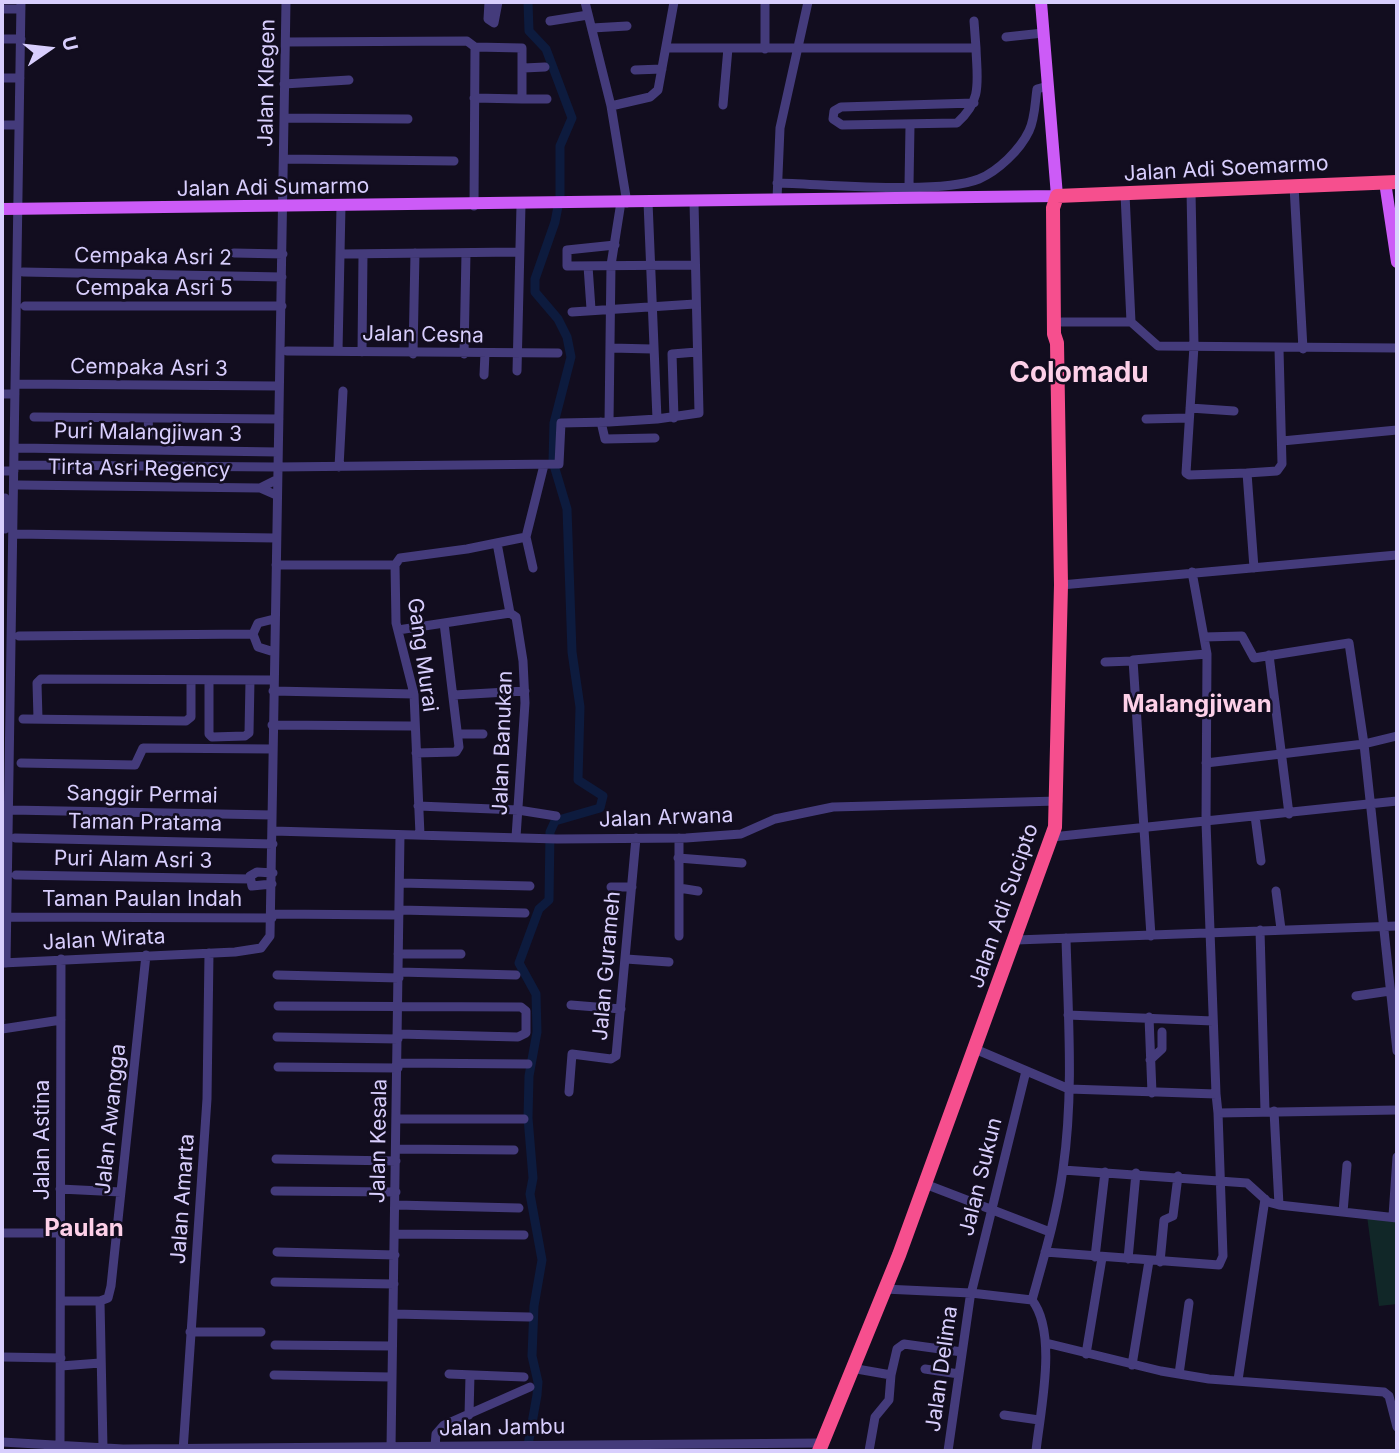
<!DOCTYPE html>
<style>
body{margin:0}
#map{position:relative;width:1399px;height:1453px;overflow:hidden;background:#120d1f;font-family:Inter,sans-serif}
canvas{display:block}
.frame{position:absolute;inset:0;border:4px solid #d8cefd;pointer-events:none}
.north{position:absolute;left:14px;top:14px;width:70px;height:70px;-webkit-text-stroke:5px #120d1f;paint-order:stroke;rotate:76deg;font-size:19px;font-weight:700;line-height:28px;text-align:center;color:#d8cefd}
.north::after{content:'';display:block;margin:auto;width:24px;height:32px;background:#d8cefd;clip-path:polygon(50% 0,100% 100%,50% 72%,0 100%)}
</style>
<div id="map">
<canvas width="1399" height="1453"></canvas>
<div class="frame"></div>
<div class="north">U</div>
</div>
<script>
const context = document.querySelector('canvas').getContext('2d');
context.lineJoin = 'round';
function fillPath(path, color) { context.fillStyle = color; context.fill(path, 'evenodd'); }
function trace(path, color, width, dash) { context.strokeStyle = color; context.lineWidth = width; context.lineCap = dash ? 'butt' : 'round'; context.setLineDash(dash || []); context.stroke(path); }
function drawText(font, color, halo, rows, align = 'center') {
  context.font = font + ' Inter,sans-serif'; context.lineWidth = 5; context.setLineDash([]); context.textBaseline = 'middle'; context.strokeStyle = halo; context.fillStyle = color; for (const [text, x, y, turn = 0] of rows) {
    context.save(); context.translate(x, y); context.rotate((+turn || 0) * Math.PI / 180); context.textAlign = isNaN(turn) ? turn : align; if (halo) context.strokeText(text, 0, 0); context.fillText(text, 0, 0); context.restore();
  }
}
fillPath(new Path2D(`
 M1367 1216 1397 1221V1304L1379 1306Z`), '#112728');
trace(new Path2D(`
 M527 1451 537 1395 538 1382 532 1356 534 1306 542 1260 530 1194 533 1178 528 1118 529 1076 537 1032 536 994 519 963 539 909 549 900 550 832 555 821 600 808 603 796 578 780 580 707 572 652 567 509 553 462 554 423 571 357 567 337 558 319 535 292V279L555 222 560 196V146L572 118 546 49 529 31 528 2`), '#0d1b3e', 9);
trace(new Path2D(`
 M489 2 488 19 494 23 498 2
 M585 2 611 106 627 203
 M765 2V49
 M2 9H21
 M550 21 588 15
 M974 21 976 48
 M592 28 627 26
 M1006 37 1043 33
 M2 39H21
 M286 42 467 41 475 47 522 48V99L474 98
 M666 48H976C977 81 983 100 957 123L842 125 833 119 834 111 841 107 974 103
 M524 68 545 67
 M635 70 662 69
 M2 78H20
 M284 84 349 80
 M522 99H547
 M723 105 728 48
 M611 106 650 97 658 90 674 2
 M284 118 408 119
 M2 125H19
 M284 159 454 161
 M777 183C825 184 939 195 979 179 998 171 1020 150 1029 131 1035 119 1035 102 1037 89L1048 86
 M909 185 910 126
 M1294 186 1303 349
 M1191 191 1194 346 1186 473 1189 475 1247 473 1254 568
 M1125 194 1131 322
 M777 199 780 128 808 2
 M648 202 657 419
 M474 206 475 47
 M615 245 567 250V266L695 265
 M234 253 283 254
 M340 254 518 252
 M588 266 591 309
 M23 272 282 277
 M25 306H282
 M572 312 695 304
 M1062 322H1131L1158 346 1397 348
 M611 348 652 349
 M287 351 558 353
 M338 351 341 206
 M362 352 363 254
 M413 354 415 253
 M464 354 466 253
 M517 371 521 205
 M484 375 485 353
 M19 384 279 386
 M2 394H15
 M1190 408 1234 411
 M34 417 279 419
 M148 418 149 434
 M674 418 672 354 697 352
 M1146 419 1189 418
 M601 422 605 439 655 438
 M609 422 657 419 699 413 694 202
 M1282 441 1397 430
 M18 448 278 452
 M15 465 277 467 559 464 561 423 609 422 611 265 621 202
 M339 467 343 391
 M2 471H14
 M1247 473 1277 471 1282 464 1279 349
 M18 485 260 488
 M276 495 260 488 276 480
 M5 529V498
 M15 534 275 538
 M526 537 544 465
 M497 543 510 613
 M276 565H395
 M395 565 396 623 414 694 420 835
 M395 565 400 558 467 549 526 537 533 568
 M1192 572 1207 654 1206 822 1216 1094
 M1061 585 1397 555
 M510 613 516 617 523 661 525 703 516 837
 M398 630 510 613
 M19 636 253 634
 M1204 637 1242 636 1254 658 1349 643 1364 744 1397 1051
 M274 652 258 647 253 634 258 623 274 619
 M1269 655 1289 814
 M1105 662 1133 661
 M209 680V734L212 737 245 736 249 733 250 680
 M273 691 414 694
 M454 695 525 691
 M23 719 186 721 191 717V680
 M38 719 37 683 41 679 273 680
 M272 725 411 726
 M458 734H483
 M416 753 456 752 459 747 444 623
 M21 763 135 765 143 748 273 749
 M1206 763 1364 744 1397 736
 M418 806 518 810 556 816
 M11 810 272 815
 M1255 816 1261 861
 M273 831 557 839 686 838 741 834 775 819 833 807 1058 801
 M1052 837 1397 801
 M15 838 273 844
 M679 838V936
 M678 858 742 863
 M16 875 250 879
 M400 883 530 886
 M272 884 252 886 250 876 257 872 273 873
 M611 887H632
 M679 888 698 891
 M1276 891 1281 929
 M400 910 525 913
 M273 914 399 915
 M11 917 272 918
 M1260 930 1265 1111
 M1151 936 1133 660 1207 654
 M1016 940 1397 926
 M398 954H461
 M626 959 669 962
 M2 963 235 952 261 948 270 936 286 2
 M6 963 21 2
 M399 972 516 975
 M277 975 399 978
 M1356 996 1390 991
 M571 1005 621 1009
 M278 1006 521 1007 526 1011V1033L518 1037 398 1034
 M1068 1015 1213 1021
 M1149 1017 1152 1093
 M2 1029 61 1020
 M277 1037 398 1039
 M975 1049 1069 1089
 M1150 1060 1162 1049V1032
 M398 1063 528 1064
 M278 1067 398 1068
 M1069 1089 1216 1094 1218 1113 1397 1110
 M569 1092 572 1054 611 1059 616 1056 636 838
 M1274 1111 1279 1205
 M398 1119H524
 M396 1149 514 1150
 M276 1159 396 1161
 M1063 1170 1247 1183 1268 1202 1279 1205 1397 1218
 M925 1184 1050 1232
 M60 1189 121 1192
 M275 1191 396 1192
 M396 1205 519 1208
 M1343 1212 1347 1165
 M1393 1216 1397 1157
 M2 1233H60
 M395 1234 524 1235
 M277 1252 395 1255
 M1045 1252 1219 1265 1223 1256 1218 1113
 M1095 1257 1105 1172
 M1128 1259 1136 1173
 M1160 1262 1164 1220 1173 1216 1178 1176
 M275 1282 394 1284
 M884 1289 971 1293 1032 1300
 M61 1301H100
 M393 1314 529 1317
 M190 1332H261
 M1046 1343 1161 1371 1209 1379 1384 1392 1389 1396 1397 1427
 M275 1345 392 1346
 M1086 1354 1102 1258
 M2 1357 61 1358
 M1132 1365 1149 1261
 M61 1366 100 1363
 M851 1368 891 1375 897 1349 904 1344 962 1352
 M925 1369 959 1374
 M449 1374 524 1377
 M1179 1374 1189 1303
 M274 1375 391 1377
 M1238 1380 1265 1199
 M469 1415 470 1375
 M1004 1415 1039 1420
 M2 1442 123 1449 822 1443
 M435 1446 436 1434 444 1425 530 1387
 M103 1448 100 1301 108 1298 111 1286 146 955
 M391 1448 400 835
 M60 1451 61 959
 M183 1451 207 1099 209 953
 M869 1451 875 1417 889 1400 891 1375
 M948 1451 970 1298 1026 1071
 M1036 1451C1040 1412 1058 1333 1032 1300 1044 1257 1057 1214 1063 1169 1074 1093 1068 1015 1066 938`), '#443b7b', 9);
trace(new Path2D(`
 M1385 182 1397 262
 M2 209 1057 196 1041 2`), '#cc5bf7', 12);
trace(new Path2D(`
 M1057 196 1397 182
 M819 1451 899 1255 1055 827 1061 585 1057 343 1054 334 1053 208 1057 196`), '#f64f8e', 14);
drawText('21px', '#d8cefd', '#120d1f', [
 ["Jalan Klegen",267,83,-89],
 ["Jalan Adi Soemarmo",1226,169,-3],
 ["Jalan Adi Sumarmo",273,188,-1],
 ["Cempaka Asri 2",153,257,1],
 ["Cempaka Asri 5",154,289],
 ["Jalan Cesna",423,335,1],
 ["Cempaka Asri 3",149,368,1],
 ["Puri Malangjiwan 3",148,433,1],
 ["Tirta Asri Regency",139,469,1],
 ["Gang Murai",422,655,82],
 ["Jalan Banukan",503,743,-88],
 ["Sanggir Permai",142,795,1],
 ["Jalan Arwana",666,818,-2],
 ["Taman Pratama",145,823,1],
 ["Puri Alam Asri 3",133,860,1],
 ["Taman Paulan Indah",142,900],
 ["Jalan Adi Sucipto",1004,906,-71],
 ["Jalan Wirata",104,940,-3],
 ["Jalan Gurameh",607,966,-85],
 ["Jalan Awangga",111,1119,-84],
 ["Jalan Astina",43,1140,-90],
 ["Jalan Kesala",379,1141,-89],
 ["Jalan Sukun",981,1177,-76],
 ["Jalan Amarta",183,1199,-86],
 ["Jalan Delima",942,1369,-82],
 ["Jalan Jambu",502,1428,-1]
]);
drawText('bold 24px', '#fdd0e8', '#120d1f', [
 ["Malangjiwan",1197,705],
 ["Paulan",84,1229]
]);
drawText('bold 28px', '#fdd0e8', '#120d1f', [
 ["Colomadu",1079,374]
]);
</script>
